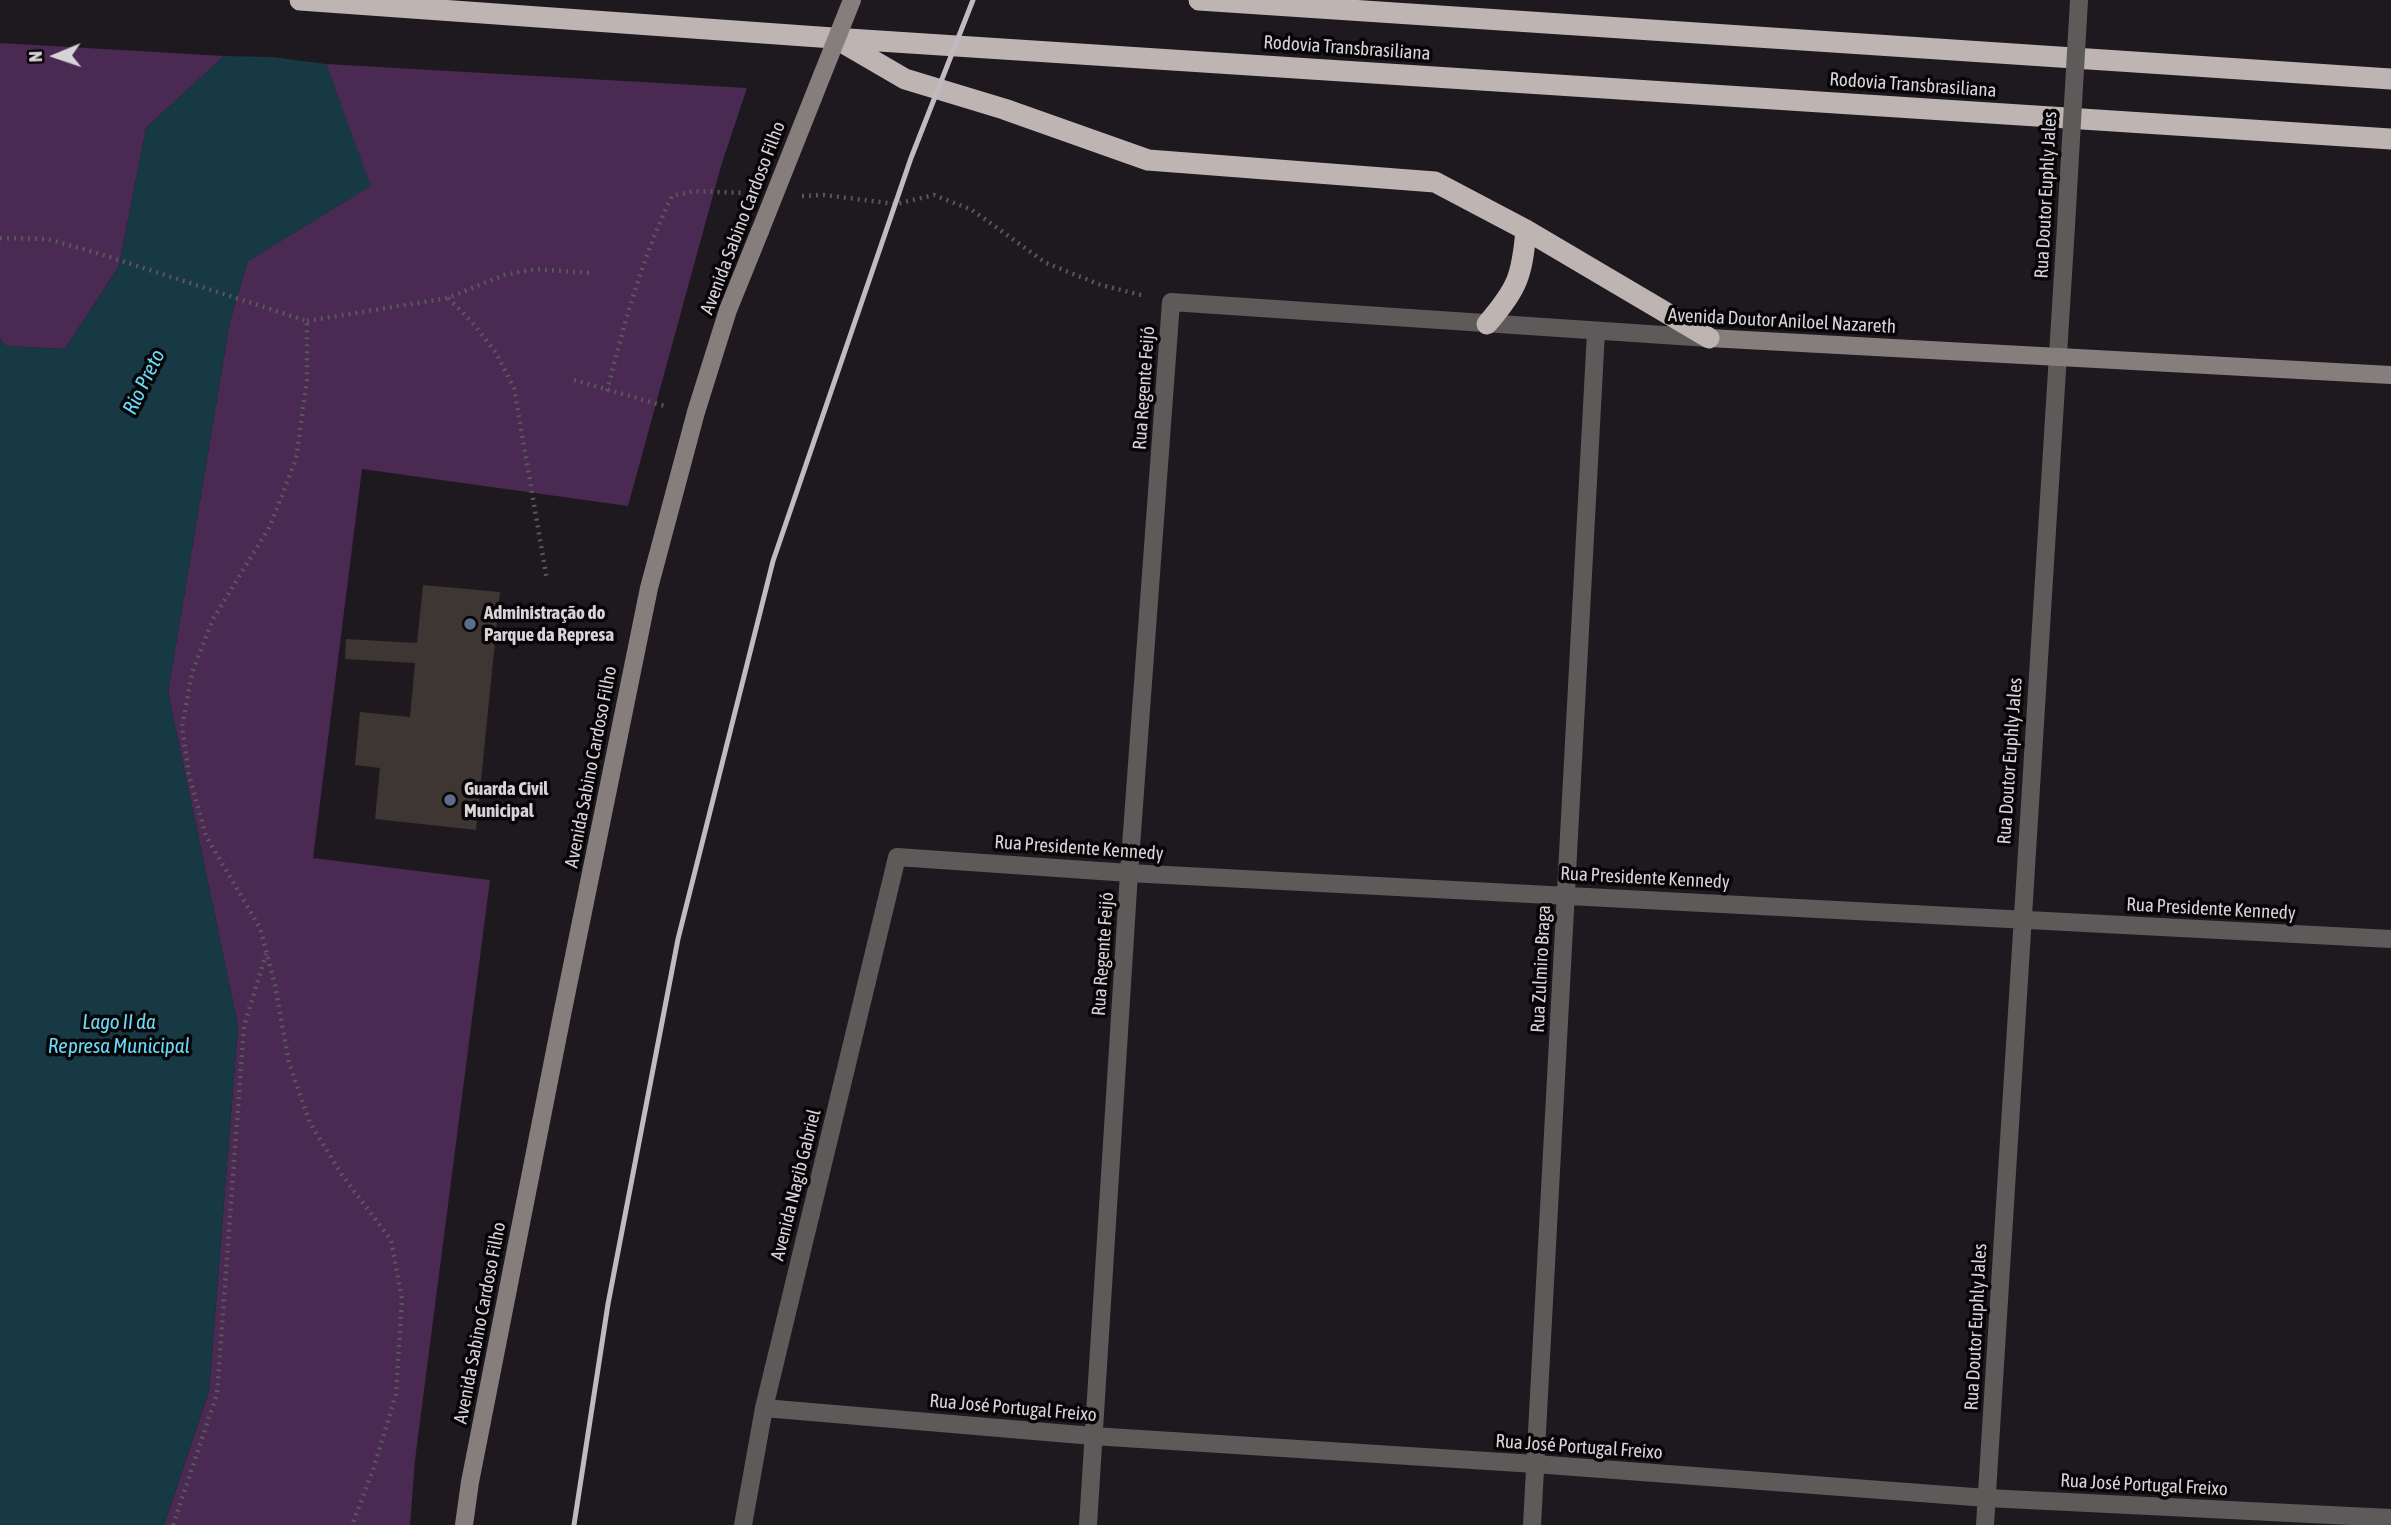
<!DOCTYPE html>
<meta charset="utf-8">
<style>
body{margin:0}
#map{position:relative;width:2391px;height:1525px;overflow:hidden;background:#1d191f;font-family:"Asap Condensed",sans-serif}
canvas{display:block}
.north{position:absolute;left:21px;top:21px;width:70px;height:70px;-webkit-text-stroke:5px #070507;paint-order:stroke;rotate:268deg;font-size:19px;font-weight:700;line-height:28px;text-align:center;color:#d7d4d8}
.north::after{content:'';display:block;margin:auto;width:24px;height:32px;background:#d7d4d8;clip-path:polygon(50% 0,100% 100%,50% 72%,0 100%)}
</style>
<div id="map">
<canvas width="2391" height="1525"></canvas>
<div class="north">N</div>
</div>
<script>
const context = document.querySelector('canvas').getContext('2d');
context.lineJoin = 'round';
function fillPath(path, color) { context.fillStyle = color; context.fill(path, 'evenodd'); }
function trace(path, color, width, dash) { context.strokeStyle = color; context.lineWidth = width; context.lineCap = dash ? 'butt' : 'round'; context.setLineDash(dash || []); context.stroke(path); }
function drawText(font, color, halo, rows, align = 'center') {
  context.font = font + ' "Asap Condensed",sans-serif'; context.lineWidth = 7; context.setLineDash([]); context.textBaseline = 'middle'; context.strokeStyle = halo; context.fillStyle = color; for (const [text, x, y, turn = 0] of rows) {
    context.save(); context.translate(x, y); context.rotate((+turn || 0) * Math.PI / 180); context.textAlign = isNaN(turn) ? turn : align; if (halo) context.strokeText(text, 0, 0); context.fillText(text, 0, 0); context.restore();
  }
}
fillPath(new Path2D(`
 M0 43 224 56 146 128 119 266 65 349 6 346 0 339Z
 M326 64 747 88 721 166 628 506 362 469 313 858 490 880 415 1460 410 1525H164L209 1391 238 1026 168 692 230 321 248 261 370 186Z`), '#4a2952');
fillPath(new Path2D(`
 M224 56 272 57 326 64 371 186 248 261 230 321 168 692 238 1026 209 1391 164 1525H0V339L6 346 65 349 119 266 146 128Z`), '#163943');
fillPath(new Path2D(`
 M423 585 500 592 476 830 375 819 380 768 355 765 360 712 410 717 415 663 345 659 346 639 417 643Z`), '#3e3633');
trace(new Path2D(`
 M802 196 824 195 896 204 934 195 972 210 1046 263 1101 285 1145 296
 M0 238 47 239 94 252 307 321V380L296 459 270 526 213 619 192 673 182 727 189 775 206 836 260 928 275 985 289 1063 310 1123 342 1175 391 1240 402 1299 396 1394 373 1470 352 1525
 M448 298 472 322 496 353 514 388 547 580
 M307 321 448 298 504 275 536 269 589 273
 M574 380 668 407
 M607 391C624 324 642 258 672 196L695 191 745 193
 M173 1525 217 1394 244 1026 266 954`), '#5a565b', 4.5, [2, 5]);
trace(new Path2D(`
 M764 1408 1093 1436 1535 1464 1987 1498 2391 1518
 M743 1525 764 1408 897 857 1129 873 2391 939
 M1088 1525 1129 873 1171 302 1708 338
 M1532 1525 1596 332
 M1985 1525 2066 226`), '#5e5a59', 18);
trace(new Path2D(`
 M1709 338 2391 375
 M464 1525 470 1482 562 1015 649 588 696 412 728 310 760 231`), '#857e7d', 18);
trace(new Path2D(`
 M300 0 833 38 2391 139
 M1199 0 2391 79
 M838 40 905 79 1004 109 1148 160 1435 182 1526 230 1709 338
 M1487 324C1518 288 1522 276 1526 230`), '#beb4b2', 21);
trace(new Path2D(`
 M574 1525 608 1304 678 939 773 561 911 158 973 0`), '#bfbbc0', 5);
trace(new Path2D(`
 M2066 226 2079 0`), '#5e5a59', 18);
trace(new Path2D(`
 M760 231 852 0`), '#857e7d', 18);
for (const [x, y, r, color] of [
 [470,624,7,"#5c6f8a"],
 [450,800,7,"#5c6f8a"]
]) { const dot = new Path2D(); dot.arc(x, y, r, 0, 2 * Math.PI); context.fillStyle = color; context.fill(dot); trace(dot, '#070507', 2.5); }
drawText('19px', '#d7d4d8', '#070507', [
 ["Rodovia Transbrasiliana",1347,48,4],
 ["Rodovia Transbrasiliana",1913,85,4],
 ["Rua Doutor Euphly Jales",2046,195,-87],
 ["Avenida Sabino Cardoso Filho",743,218,-69],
 ["Avenida Doutor Aniloel Nazareth",1782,321,3],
 ["Rua Regente Feijó",1144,388,-86],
 ["Rua Doutor Euphly Jales",2010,761,-86],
 ["Avenida Sabino Cardoso Filho",591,767,-79],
 ["Rua Presidente Kennedy",1079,848,4],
 ["Rua Presidente Kennedy",1645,878,3],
 ["Rua Presidente Kennedy",2211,909,3],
 ["Rua Regente Feijó",1103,954,-86],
 ["Rua Zulmiro Braga",1541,969,-87],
 ["Avenida Nagib Gabriel",796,1185,-76],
 ["Avenida Sabino Cardoso Filho",480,1323,-79],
 ["Rua Doutor Euphly Jales",1976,1327,-87],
 ["Rua José Portugal Freixo",1013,1408,5],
 ["Rua José Portugal Freixo",1579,1447,4],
 ["Rua José Portugal Freixo",2144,1485,3]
]);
drawText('bold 19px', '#d7d4d8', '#070507', [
 ["Administração do",484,613],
 ["Parque da Represa",484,635],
 ["Guarda Civil",464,789],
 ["Municipal",464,811]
], 'left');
drawText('italic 21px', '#68dbf8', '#070507', [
 ["Rio Preto",144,382,-64],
 ["Lago II da",119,1022],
 ["Represa Municipal",119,1046]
]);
</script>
